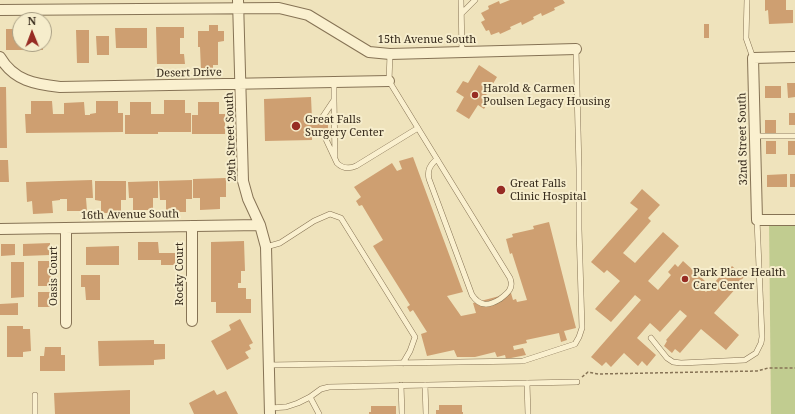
<!DOCTYPE html>
<style>
body{margin:0}
#map{position:relative;width:795px;height:414px;overflow:hidden;background:#efe3bc;font-family:"Noto Serif",serif}
canvas{display:block}
.north{position:absolute;left:12px;top:12px;width:40px;height:40px;box-sizing:border-box;background:#f6edcc;border:1px solid #a99f85;border-radius:50%;rotate:359deg;font-size:11px;font-weight:700;line-height:16px;text-align:center;color:#35291b}
.north::after{content:'';display:block;margin:auto;width:14px;height:18px;background:#972c24;clip-path:polygon(50% 0,100% 100%,50% 72%,0 100%)}
</style>
<div id="map">
<canvas width="795" height="414"></canvas>
<div class="north">N</div>
</div>
<script>
const context = document.querySelector('canvas').getContext('2d');
context.lineJoin = 'round';
function fillPath(path, color) { context.fillStyle = color; context.fill(path, 'evenodd'); }
function trace(path, color, width, dash) { context.strokeStyle = color; context.lineWidth = width; context.lineCap = dash ? 'butt' : 'round'; context.setLineDash(dash || []); context.stroke(path); }
function drawText(font, color, halo, rows, align = 'center') {
  context.font = font + ' "Noto Serif",serif'; context.lineWidth = 4; context.setLineDash([]); context.textBaseline = 'middle'; context.strokeStyle = halo; context.fillStyle = color; for (const [text, x, y, turn = 0] of rows) {
    context.save(); context.translate(x, y); context.rotate((+turn || 0) * Math.PI / 180); context.textAlign = isNaN(turn) ? turn : align; if (halo) context.strokeText(text, 0, 0); context.fillText(text, 0, 0); context.restore();
  }
}
fillPath(new Path2D(`
 M769 220H795V414H771Z`), '#c1cc90');
fillPath(new Path2D(`
 M510 0H563L565 3 554 8 555 10 542 16 541 13 533 17 534 19 522 25 521 22 510 27 511 29 500 34 499 32 491 35 489 30 486 31 481 22 485 20 481 13 489 9 488 6 499 1 500 4Z
 M765 0H786V10H793V23L769 24 768 10 765 11Z
 M704 24H709V38H704Z
 M209 25H218V31H224V41L218 42V65H213V70H201L200 47H198V31H209Z
 M19 26H20V44H43V50H6V29H19Z
 M156 27H184V38H180V54H184L185 64H157Z
 M115 28H147V48H116Z
 M76 30H89V63H77Z
 M96 36H109V55H97Z
 M479 65 497 77 485 97 490 99 484 109 478 105 469 119 456 111 464 97 456 92 463 81 468 83Z
 M787 83H795V97L788 98Z
 M765 86H781V98H765Z
 M0 87H6L7 148H0Z
 M311 97 312 119 328 118V133L312 134V140L265 141 264 99Z
 M164 100H185V113H191V132H158V134H125V115H130V102H151V114H164Z
 M31 101H52L53 114H64V103L84 102 85 115H90V114L96 113V101H118V113H123V132L26 133 25 114H31Z
 M198 102H219V114H225V134H192V115H198Z
 M789 113H795V125H789Z
 M765 120H776V133H765Z
 M766 141H776V154H766Z
 M788 141H795V155H788Z
 M413 157 463 292 447 296 461 316 476 313 473 303 511 293 513 300 516 299 517 302 527 300 512 253 510 254 506 239 513 237 512 234 534 229 533 226 549 222 576 328 564 331 567 340 561 342 559 333 526 340 527 343 513 346 514 350 523 348 526 355 506 359 505 355 497 357 495 352 475 357H457L454 350 427 356 421 334 427 332 413 310 410 312 407 307 410 305 373 246 383 240 362 205 359 206 356 201 361 197 354 187 392 163 397 171 402 169 399 161Z
 M0 160H8L9 182H0Z
 M787 174V187H767V175Z
 M790 174H795V187H790Z
 M226 178V197H220V209L200 210V198H193V179Z
 M92 180 93 198H86L87 211H67V199H60V200L52 201 53 213 33 214 32 201 27 202 26 182Z
 M192 180V199H186V212H166V200H160L159 181Z
 M95 181H126V200H121V213H101V201L95 200Z
 M158 181V198H153V210H133V198H129L128 182Z
 M642 189 660 205 648 218 651 221 623 253 635 263 663 232 679 246 648 281 658 290 671 275 668 272 675 264 678 267 683 261 705 281 700 286 706 292 722 274 724 275 732 266 744 277 736 286 737 287 714 313 739 335 726 350 701 329 680 353 675 349 672 353 664 346 667 341 666 340 687 316 680 310 660 332 650 323 637 338 656 355 647 366 642 361 638 366 624 353 611 367 606 362 602 366 591 357 641 300 635 295 611 322 595 309 620 281 607 270 604 273 591 262 638 209 630 203Z
 M244 241 245 271H241V283H238V288H246V299H251V313H216V302H211V242Z
 M138 242H158L159 253H175V265H161V260H138Z
 M50 243V255L23 256V244Z
 M1 244H15V255L1 256Z
 M119 246V265H86V247Z
 M38 261H50L51 286H38Z
 M11 262H24V297L11 298Z
 M81 275H100V300H86L85 287H81Z
 M38 292H50L51 307H38Z
 M18 303V315H0V304Z
 M240 319 253 343 249 345 251 349 245 352 249 358 227 370 211 341 231 330 229 325Z
 M7 326H23V329H30L31 351 23 352V357H7Z
 M154 340V344H165V359L154 360V365L99 366 98 341Z
 M45 347H61V355H65V371H40V356H44Z
 M130 390V414H55L54 393Z
 M214 390 217 395 226 391 238 414H194L189 403Z
 M439 405H462V412H463V414H436V410H439Z
 M371 406H396V414H369V412H371Z`), '#ce9f71');
const service = new Path2D(`
 M461 0 462 53
 M747 0 746 38 753 58
 M462 13 475 0
 M390 54 389 81 510 278C514 288 508 293 500 299 489 306 480 307 472 295L429 179C427 170 430 165 437 159
 M334 100 335 157
 M322 118 334 100V83
 M323 133 337 163C343 169 349 169 356 166L418 128
 M755 136H795
 M266 247 280 243 314 221 330 214 341 218 415 337 410 351 403 363
 M651 338 667 358 673 362 681 363 745 360 756 353 761 343 762 337 757 220
 M269 365 523 361 575 344 579 337 582 328 579 229V169L576 49
 M527 383 528 414
 M401 385 402 414
 M425 385 426 414
 M35 395V414
 M310 397 319 414
 M270 408 286 407 298 403 310 397 321 389 329 387 577 382`);
const minor = new Path2D(`
 M238 0 243 181 248 199 260 225 266 247 270 414
 M0 10 279 8 308 15 369 52 390 54 576 49
 M0 57C14 81 35 84 60 87L389 81
 M795 57 753 58 757 220H795
 M192 226V321
 M0 229 260 225
 M66 323V228`);
trace(service, '#867355', 6);
trace(minor, '#867355', 12);
trace(new Path2D(`
 M582 377 588 372 598 374 757 371 768 368H795`), '#867355', 1.5, [3, 2]);
trace(service, '#faf0cf', 5);
trace(minor, '#faf0cf', 10);
for (const [x, y, r, color] of [
 [475,95,4,"#972c24"],
 [296,126,5,"#972c24"],
 [501,190,5,"#972c24"],
 [685,279,4,"#972c24"]
]) { const dot = new Path2D(); dot.arc(x, y, r, 0, 2 * Math.PI); context.fillStyle = color; context.fill(dot); trace(dot, '#f6edcc', 1.5); }
drawText('11px', '#35291b', '#f6edcc', [
 ["15th Avenue South",427,40],
 ["Desert Drive",189,73,-1],
 ["29th Street South",231,137,-92],
 ["32nd Street South",743,139,-91],
 ["16th Avenue South",130,215,-1],
 ["Rocky Court",180,274,-90],
 ["Oasis Court",54,276,-90]
]);
drawText('11px', '#35291b', '#f6edcc', [
 ["Harold & Carmen",483,89],
 ["Poulsen Legacy Housing",483,102],
 ["Great Falls",305,120],
 ["Surgery Center",305,133],
 ["Great Falls",510,184],
 ["Clinic Hospital",510,197],
 ["Park Place Health",693,273],
 ["Care Center",693,286]
], 'left');
</script>
